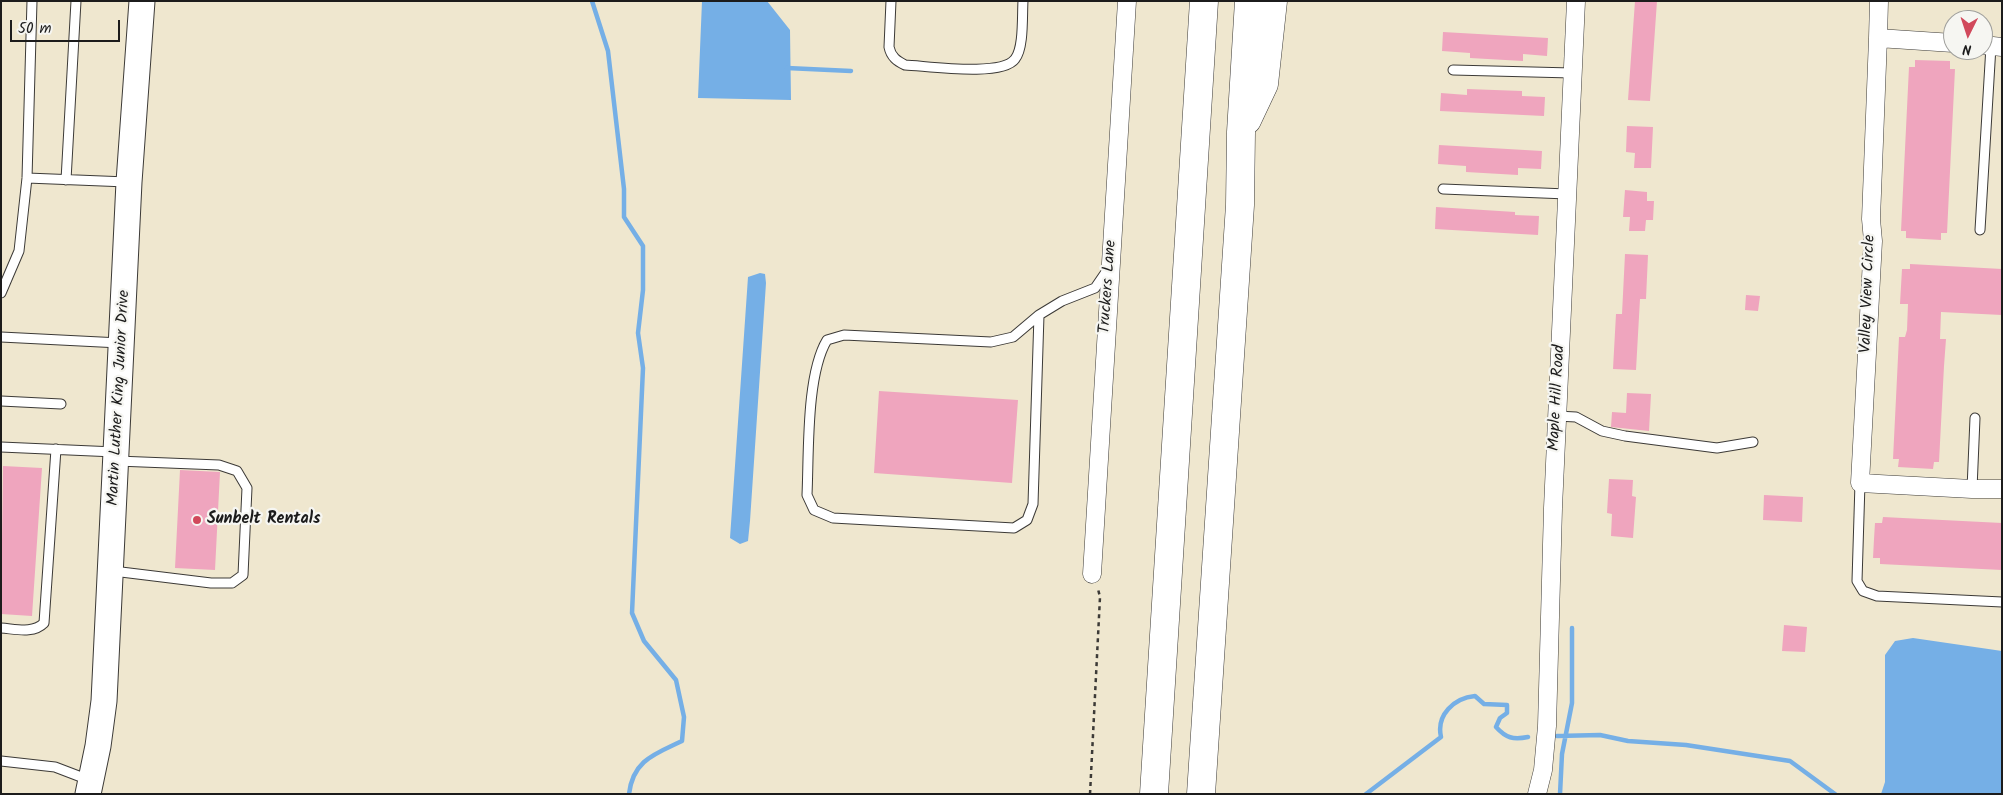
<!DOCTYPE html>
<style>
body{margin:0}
#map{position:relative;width:2003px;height:795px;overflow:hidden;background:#efe7cf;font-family:Kalam,sans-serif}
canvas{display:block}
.frame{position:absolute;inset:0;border:2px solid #1c1c1c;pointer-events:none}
.north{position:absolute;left:1943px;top:10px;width:50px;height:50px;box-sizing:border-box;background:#f6f6f2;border:1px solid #9f9f9c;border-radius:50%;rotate:184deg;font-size:14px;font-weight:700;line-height:20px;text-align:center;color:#1c1c1c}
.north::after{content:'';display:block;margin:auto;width:18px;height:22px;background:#d1495b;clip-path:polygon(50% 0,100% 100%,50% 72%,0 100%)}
.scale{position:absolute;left:10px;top:20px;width:110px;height:22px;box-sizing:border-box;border:2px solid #1c1c1c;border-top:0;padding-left:6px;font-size:15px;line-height:18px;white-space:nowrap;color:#1c1c1c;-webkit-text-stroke:4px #f6f6f2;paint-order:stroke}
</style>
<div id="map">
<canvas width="2003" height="795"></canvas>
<div class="frame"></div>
<div class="north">N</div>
<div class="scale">50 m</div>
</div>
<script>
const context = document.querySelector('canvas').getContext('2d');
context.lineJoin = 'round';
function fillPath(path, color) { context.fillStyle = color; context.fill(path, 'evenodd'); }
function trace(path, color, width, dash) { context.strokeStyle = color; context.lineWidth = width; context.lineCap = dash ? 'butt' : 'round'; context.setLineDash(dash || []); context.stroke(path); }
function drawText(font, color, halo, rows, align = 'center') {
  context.font = font + ' Kalam,sans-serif'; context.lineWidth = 4.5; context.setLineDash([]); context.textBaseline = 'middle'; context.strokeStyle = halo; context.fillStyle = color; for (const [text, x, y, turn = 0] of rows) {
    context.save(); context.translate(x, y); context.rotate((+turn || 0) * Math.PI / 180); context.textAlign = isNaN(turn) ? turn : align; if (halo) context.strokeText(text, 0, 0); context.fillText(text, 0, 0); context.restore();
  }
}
fillPath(new Path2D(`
 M702 1H767L790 30 791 100 698 98Z
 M760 273 765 274 766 283 750 521 748 541 740 544 730 538 748 277Z
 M1913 638 2002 651V794H1881L1885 782V655L1895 641Z`), '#75afe6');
trace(new Path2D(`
 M592 1 608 51 624 189V217L643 246V290L638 333 643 368 632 613 644 641 676 680 684 717 682 741C655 754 633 760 629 794
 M787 68 851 71
 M1557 736 1600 735 1628 741 1686 745 1790 761 1835 794
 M1366 794 1441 737C1436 715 1454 698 1475 696L1484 704 1507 705V713L1500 718 1496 727C1506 738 1513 740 1528 737
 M1560 794 1562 754 1572 703V628`), '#75afe6', 4.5);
fillPath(new Path2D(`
 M1635 1H1657L1650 101 1628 100Z
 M1443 32 1548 38 1547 56 1523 54V61L1470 58V53L1442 51Z
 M1915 60 1950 61V69H1955L1947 233H1941V240L1906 238V231H1901L1909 67H1915Z
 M1467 89 1522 91V96L1545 97 1544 116 1440 111 1441 93 1467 95Z
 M1627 126 1653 127 1651 168H1634L1635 153 1626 152Z
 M1439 145 1542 151 1541 169 1518 168V175L1466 172V166L1438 164Z
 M1625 190 1647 192V201H1654L1653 220H1646L1645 231H1629L1630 217H1623Z
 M1436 207 1515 212V215L1539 216 1538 235 1435 229Z
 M1625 254 1648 255 1646 299H1640L1636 370 1613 369 1616 314H1622Z
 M1910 264 2002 269V315L1941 312 1940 339H1946L1944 366 1939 462H1934L1933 469 1898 467 1899 459H1893L1899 337H1905L1907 330 1908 304H1900L1902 269H1910Z
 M1746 295 1760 296 1758 311 1745 310Z
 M879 391 1018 400 1012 483 874 473Z
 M1627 393 1651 394 1649 431 1611 427 1612 412 1626 413Z
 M3 466 42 468 32 616 1 614Z
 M180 470 220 472 215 570 175 568Z
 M1609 479 1633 480 1632 496 1636 497 1633 538 1611 536 1612 514 1607 513Z
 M1764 495 1803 497 1802 522 1763 520Z
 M1883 517 2002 523V570L1880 564V558H1873L1874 539 1875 523H1882Z
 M1784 625 1807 627 1805 652 1782 651Z`), '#efa5be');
const lane = new Path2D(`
 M891 1 889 47C891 57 897 61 905 65 928 66 1002 77 1015 59 1024 48 1022 16 1023 1
 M1453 70 1572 73
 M27 178 127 182
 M66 180 76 1
 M1443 189 1567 194
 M1980 230 1991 46
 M1 293 19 251 27 178 32 1
 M1039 315 1033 504 1027 520 1014 528 833 518 814 510 807 495C809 453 806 375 827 340L844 335 991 342 1013 337 1039 315 1062 301 1095 288 1108 269
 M1 337 120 343
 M1 401 61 404
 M1557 416 1576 417 1602 431 1625 436 1717 448 1753 442
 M1 447 115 452
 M1860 483 1857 581 1863 591 1877 596 2002 602
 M1972 489 1975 418
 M113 571 211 583H232L243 575 247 488 237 471 219 465 117 461
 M1 628C16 629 33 634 44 623L56 449
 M1 761 55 767 89 780`);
const street = new Path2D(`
 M1878 38 1879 1
 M1953 43 1878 38 1871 219 1873 241 1860 483 1972 489H2002
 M1983 45 2002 47
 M1092 574 1127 1
 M1537 794 1543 770 1547 726 1553 508 1576 1`);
const secondary = new Path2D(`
 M88 794 98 746 104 701 129 182 142 1`);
const highway = new Path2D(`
 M1247 120 1264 84 1273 1
 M1154 794 1204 1
 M1201 794 1240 205 1241 132 1249 1`);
trace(lane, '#3c3a37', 11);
trace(street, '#3c3a37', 19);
trace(secondary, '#3c3a37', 27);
trace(highway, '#3c3a37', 29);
trace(new Path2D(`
 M1090 794 1100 597 1098 589`), '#3c3a37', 2.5, [4, 4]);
trace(lane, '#fff', 9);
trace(street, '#fff', 18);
trace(secondary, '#fff', 25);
trace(highway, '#fff', 28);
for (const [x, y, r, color] of [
 [197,520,5,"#d1495b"]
]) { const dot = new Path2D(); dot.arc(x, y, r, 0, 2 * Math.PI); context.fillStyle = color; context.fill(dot); trace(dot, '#f6f6f2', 2); }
drawText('16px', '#1c1c1c', '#f6f6f2', [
 ["Truckers Lane",1109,287,-86],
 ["Valley View Circle",1869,294,-88],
 ["Martin Luther King Junior Drive",120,398,-87],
 ["Maple Hill Road",1558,398,-87]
]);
drawText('bold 16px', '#1c1c1c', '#f6f6f2', [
 ["Sunbelt Rentals",207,520]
], 'left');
</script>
